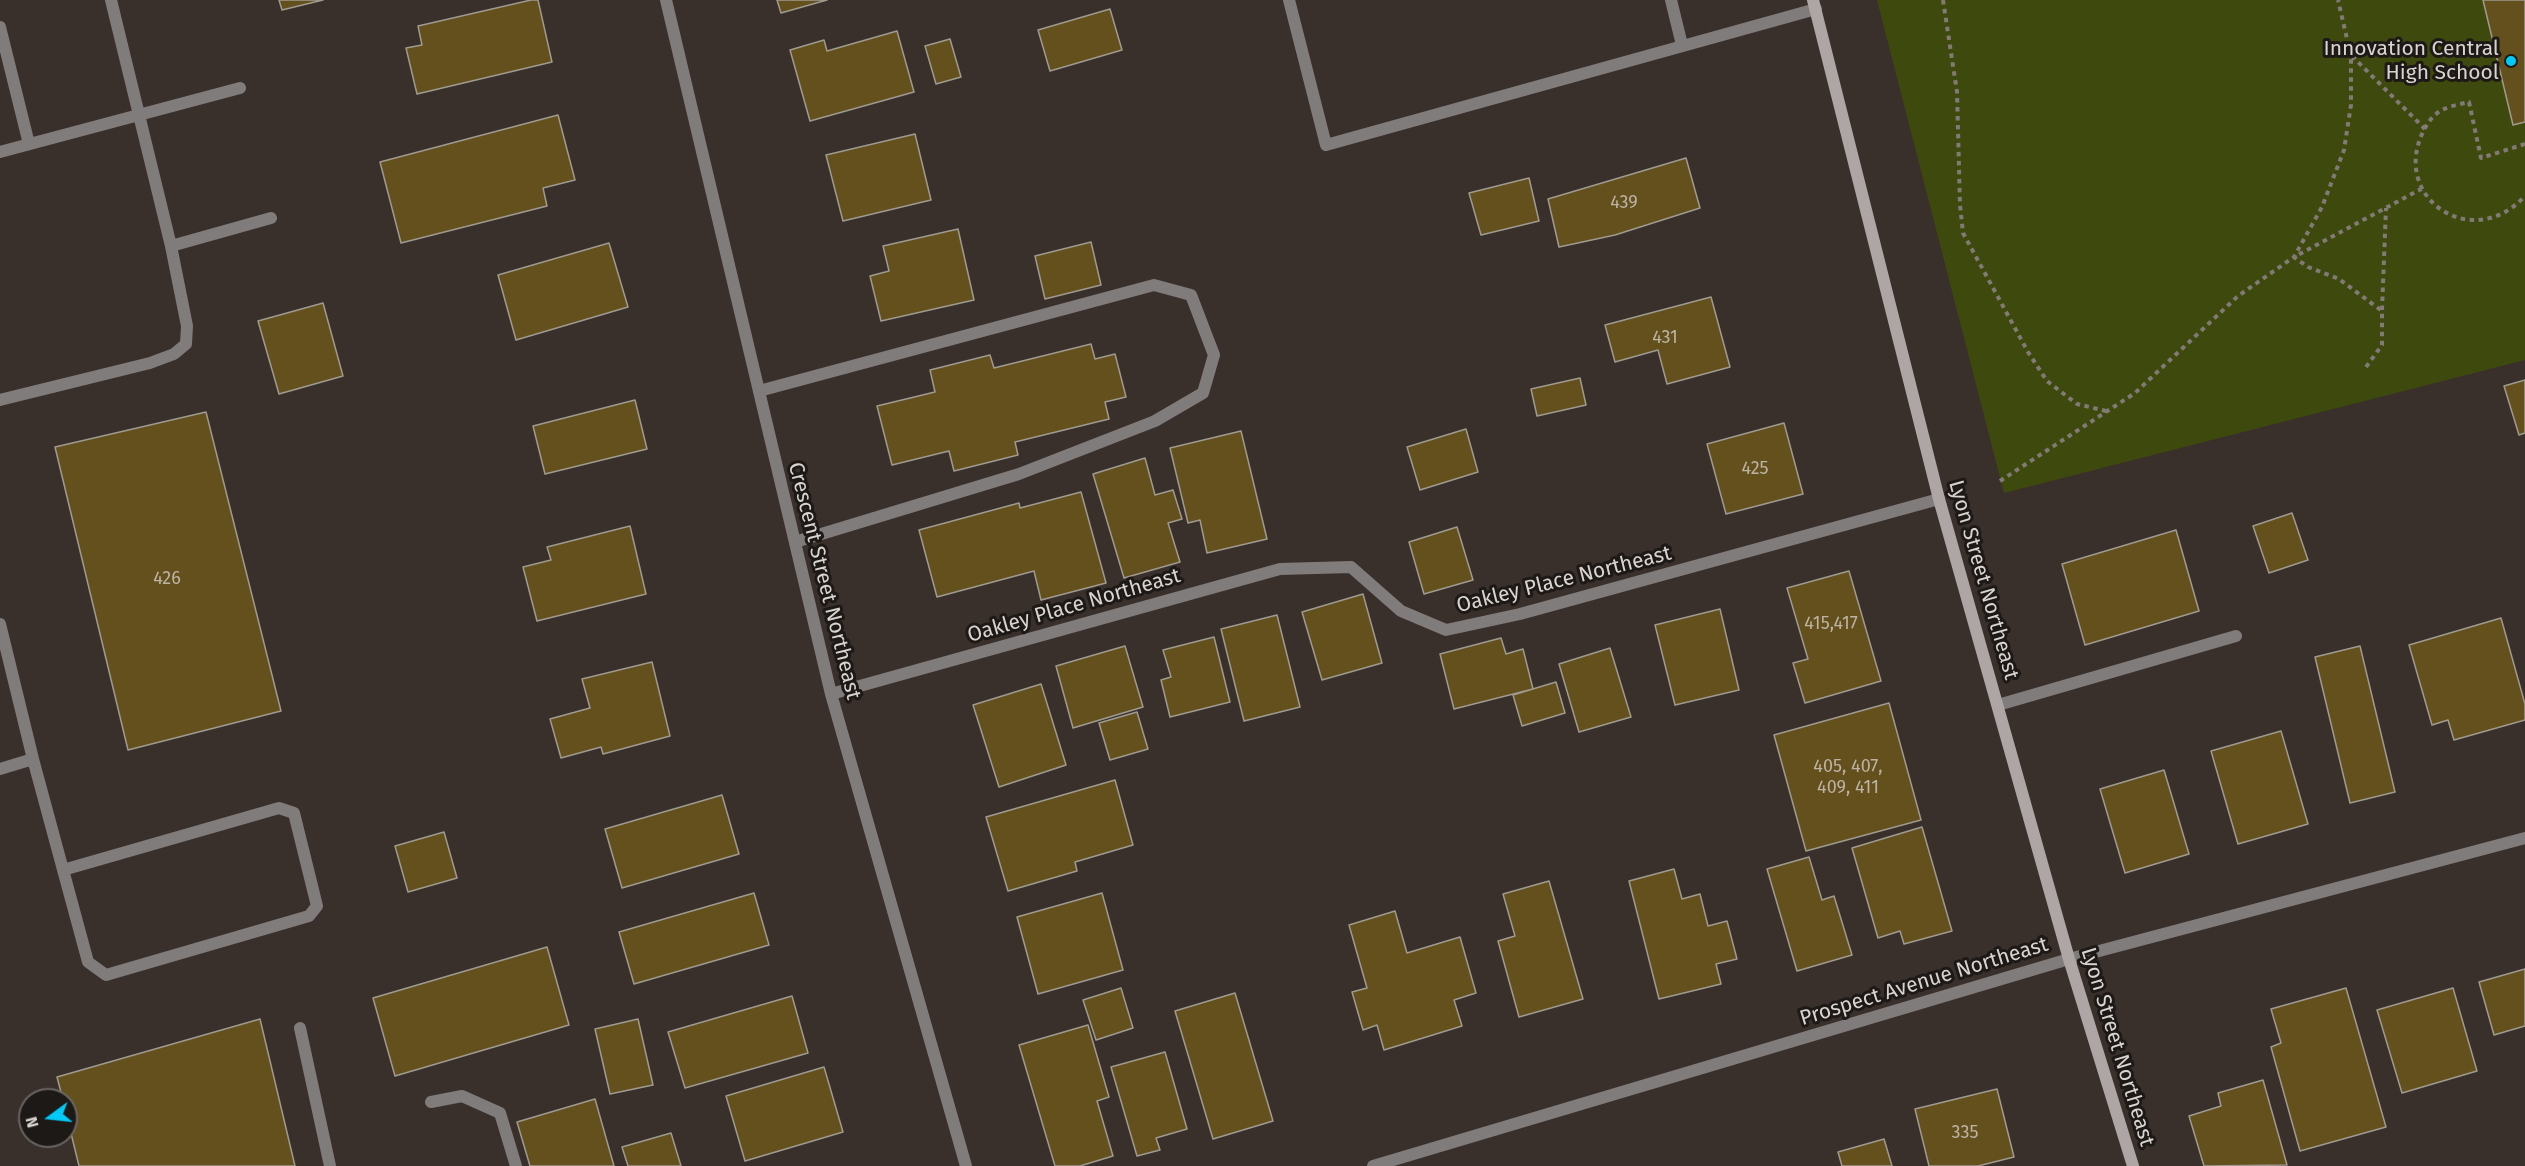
<!DOCTYPE html>
<style>
body{margin:0}
#map{position:relative;width:2525px;height:1166px;overflow:hidden;background:#39302b;font-family:"Fira Sans",sans-serif}
canvas{display:block}
.north{position:absolute;left:18px;top:1088px;width:60px;height:60px;box-sizing:border-box;background:#1d1917;border:2px solid #696461;border-radius:50%;rotate:255deg;font-size:16px;font-weight:700;line-height:24px;text-align:center;color:#dad4d1}
.north::after{content:'';display:block;margin:auto;width:21px;height:27px;background:#00cbf8;clip-path:polygon(50% 0,100% 100%,50% 72%,0 100%)}
</style>
<div id="map">
<canvas width="2525" height="1166"></canvas>
<div class="north">N</div>
</div>
<script>
const context = document.querySelector('canvas').getContext('2d');
context.lineJoin = 'round';
function fillPath(path, color) { context.fillStyle = color; context.fill(path, 'evenodd'); }
function trace(path, color, width, dash) { context.strokeStyle = color; context.lineWidth = width; context.lineCap = dash ? 'butt' : 'round'; context.setLineDash(dash || []); context.stroke(path); }
function drawText(font, color, halo, rows, align = 'center') {
  context.font = font + ' "Fira Sans",sans-serif'; context.lineWidth = 6; context.setLineDash([]); context.textBaseline = 'middle'; context.strokeStyle = halo; context.fillStyle = color; for (const [text, x, y, turn = 0] of rows) {
    context.save(); context.translate(x, y); context.rotate((+turn || 0) * Math.PI / 180); context.textAlign = isNaN(turn) ? turn : align; if (halo) context.strokeText(text, 0, 0); context.fillText(text, 0, 0); context.restore();
  }
}
fillPath(new Path2D(`
 M1877 0H2483L2513 124 2525 122V360L2004 493Z`), '#3e4a0d');
const building = new Path2D(`
 M279 0H323L282 10Z
 M531 0H538L552 62 417 94 406 48 422 45 418 26Z
 M777 0H827L781 13Z
 M2483 0H2525V122L2513 125Z
 M1110 9 1122 50 1050 71 1038 30Z
 M897 31 914 92 810 121 790 50 824 40 827 51Z
 M950 39 961 77 936 84 925 46Z
 M558 115 575 180 543 188 547 206 401 243 380 162Z
 M915 134 931 200 843 221 826 155Z
 M1686 158 1700 208 1615 235 1559 247 1548 199Z
 M1529 178 1539 221 1481 235 1469 193Z
 M958 229 974 300 881 321 870 276 889 271 883 246Z
 M1091 242 1101 285 1045 299 1035 256Z
 M609 243 628 307 516 340 498 275Z
 M1711 297 1730 367 1667 384 1658 350 1615 362 1605 325Z
 M323 303 343 376 279 394 258 321Z
 M1091 344 1095 359 1115 354 1126 397 1105 402 1109 419 1015 442 1018 455 954 471 949 451 892 465 877 406 935 392 930 370 990 355 994 368Z
 M1580 378 1586 405 1537 416 1531 389Z
 M2525 380V433L2519 435 2504 386Z
 M635 400 647 449 545 474 533 426Z
 M206 412 281 711 128 750 55 447Z
 M1784 423 1803 494 1726 514 1707 444Z
 M1466 429 1478 472 1420 490 1407 447Z
 M1241 431 1267 539 1207 553 1200 520 1188 523 1170 448Z
 M1145 458 1155 495 1173 490 1182 519 1168 523 1180 562 1124 578 1093 474Z
 M1081 492 1106 583 1041 600 1034 571 937 597 919 530 1019 503 1020 508Z
 M2292 513 2308 560 2269 573 2253 526Z
 M630 526 646 594 537 621 523 567 551 560 547 547Z
 M1457 527 1473 580 1424 594 1409 542Z
 M2176 530 2199 611 2085 645 2062 564Z
 M1849 571 1881 681 1805 703 1793 663 1808 659 1787 588Z
 M1363 594 1382 663 1322 680 1302 612Z
 M1720 609 1739 690 1675 705 1655 625Z
 M1277 615 1300 707 1244 721 1221 629Z
 M2501 618 2525 704V720L2454 740 2448 720 2432 725 2409 645Z
 M1214 637 1230 702 1170 717 1161 680 1171 677 1163 650Z
 M1501 638 1506 654 1523 649 1533 689 1454 709 1440 654Z
 M1125 646 1143 707 1073 728 1056 666Z
 M2360 646 2395 792 2350 803 2315 657Z
 M1610 648 1631 717 1579 732 1559 664Z
 M652 662 670 736 603 754 601 747 561 758 550 719 590 708 582 679Z
 M1556 682 1565 713 1522 726 1513 695Z
 M1041 684 1066 765 999 787 973 705Z
 M1889 703 1921 820 1806 851 1774 735Z
 M1137 712 1148 749 1110 760 1099 723Z
 M2281 731 2308 824 2238 844 2211 751Z
 M2164 770 2189 854 2125 873 2100 789Z
 M1115 780 1133 845 1075 862 1077 871 1008 891 986 817Z
 M722 795 739 854 622 888 605 829Z
 M1922 827 1952 931 1904 944 1900 931 1878 938 1852 848Z
 M444 832 457 878 408 892 395 846Z
 M1809 857 1822 900 1834 896 1852 955 1797 971 1767 869Z
 M1674 869 1682 899 1700 894 1708 926 1727 921 1737 959 1716 964 1721 984 1659 999 1629 881Z
 M1549 881 1583 999 1519 1017 1498 941 1515 936 1503 894Z
 M754 893 769 945 634 984 619 932Z
 M1102 893 1123 970 1038 994 1017 917Z
 M1395 911 1407 953 1460 937 1476 993 1454 1000 1462 1026 1384 1050 1377 1025 1363 1030 1352 992 1367 988 1349 925Z
 M547 947 569 1025 395 1076 373 998Z
 M2525 969V1026L2494 1035 2479 982Z
 M1121 988 1133 1028 1096 1040 1083 1000Z
 M2346 988 2386 1127 2300 1151 2271 1047 2281 1043 2271 1009Z
 M2453 988 2477 1071 2402 1093 2377 1010Z
 M1235 993 1273 1121 1213 1139 1175 1011Z
 M792 996 808 1053 685 1088 668 1032Z
 M260 1019 295 1166H79L66 1113V1100H63L57 1077Z
 M638 1019 653 1085 610 1094 595 1029Z
 M1088 1025 1109 1097 1097 1101 1113 1156 1080 1166H1055L1019 1045Z
 M1165 1052 1187 1129 1156 1138 1160 1150 1137 1156 1111 1067Z
 M824 1067 843 1132 745 1161 726 1096Z
 M2263 1080 2287 1165 2204 1166 2189 1116 2221 1106 2218 1093Z
 M1997 1089 2014 1157 1978 1166H1929L1915 1109Z
 M595 1099 614 1166H530L517 1122Z
 M671 1133 681 1166H628L622 1147Z
 M1884 1139 1892 1166H1842L1838 1152Z`);
fillPath(building, '#64501d');
trace(building, '#9f9b91', 1.5);
trace(new Path2D(`
 M1943 0 1957 92 1960 205 1963 233 2028 352 2047 381 2077 404 2106 411
 M2352 56 2425 129
 M2525 144 2481 158 2469 102C2460 104 2450 106 2442 110 2434 114 2428 122 2424 130 2389 197 2472 254 2525 196
 M2382 310 2386 208
 M2366 367 2382 345V311L2339 279 2308 267 2294 257 2423 188
 M2000 481 2135 393 2238 296 2294 257 2322 207 2344 150 2351 105V56L2338 0`), '#827a76', 4, [4.5, 4.5]);
trace(new Path2D(`
 M111 0 171 246 271 218
 M1289 0 1326 145 1816 9
 M1671 0 1682 45
 M0 27 29 144
 M0 152 240 88
 M759 391 1154 285 1191 295 1214 355 1203 393 1155 421 1019 474 795 542
 M0 400 150 363 174 354 186 344 187 326 171 246
 M0 624 33 759 0 769
 M1998 705 2236 636
 M33 759 88 962 106 975 309 916 317 906 294 813 279 808 63 870
 M431 1102 462 1096 500 1113 516 1166`), '#817c7c', 12);
trace(new Path2D(`
 M666 0 831 694 966 1166
 M831 694 1280 569 1351 567 1401 611 1446 630 1520 614 1939 499
 M300 1028 330 1166
 M1373 1166 2069 959 2525 838`), '#817c7c', 12);
trace(new Path2D(`
 M1813 0 1939 499 2069 959 2133 1166`), '#aea5a5', 12);
for (const [x, y, r, color] of [
 [2511,61,6,"#00cbf8"]
]) { const dot = new Path2D(); dot.arc(x, y, r, 0, 2 * Math.PI); context.fillStyle = color; context.fill(dot); trace(dot, '#1d1917', 2); }
drawText('18px', '#bcb3a4', null, [
 ["439",1624,203],
 ["431",1665,338],
 ["425",1755,469],
 ["426",167,579],
 ["415,417",1831,624],
 ["405, 407,",1848,767],
 ["409, 411",1848,788],
 ["335",1965,1133]
]);
drawText('21px', '#dad4d1', '#1d1917', [
 ["Innovation Central",2499,49],
 ["High School",2499,73]
], 'right');
drawText('21px', '#dad4d1', '#1d1917', [
 ["Oakley Place Northeast",1564,580,-14],
 ["Lyon Street Northeast",1983,580,74],
 ["Crescent Street Northeast",824,581,76],
 ["Oakley Place Northeast",1074,606,-16],
 ["Prospect Avenue Northeast",1924,982,-17],
 ["Lyon Street Northeast",2117,1047,73]
]);
</script>
